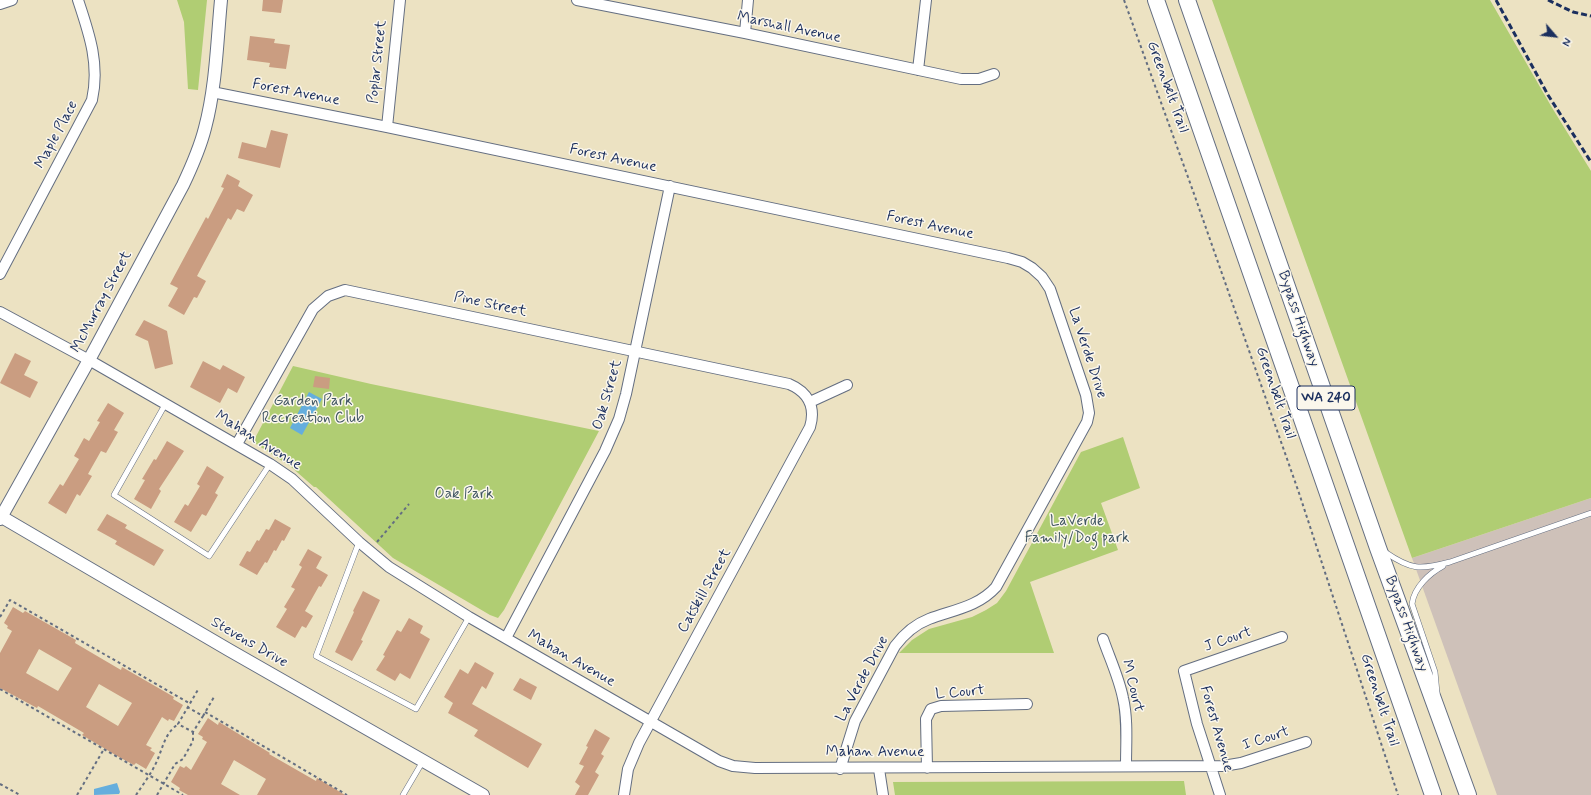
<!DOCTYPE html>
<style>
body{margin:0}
#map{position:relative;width:1591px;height:795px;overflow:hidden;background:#ece2c2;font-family:Mynerve,sans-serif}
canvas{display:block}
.north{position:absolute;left:1535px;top:16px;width:40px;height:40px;-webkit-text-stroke:3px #fbf7ec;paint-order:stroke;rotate:118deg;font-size:11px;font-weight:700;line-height:16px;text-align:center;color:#1b2f5e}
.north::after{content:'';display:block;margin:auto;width:14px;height:18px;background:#1b2f5e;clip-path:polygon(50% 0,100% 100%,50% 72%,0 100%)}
</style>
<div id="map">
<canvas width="1591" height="795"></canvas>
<div class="north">N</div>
</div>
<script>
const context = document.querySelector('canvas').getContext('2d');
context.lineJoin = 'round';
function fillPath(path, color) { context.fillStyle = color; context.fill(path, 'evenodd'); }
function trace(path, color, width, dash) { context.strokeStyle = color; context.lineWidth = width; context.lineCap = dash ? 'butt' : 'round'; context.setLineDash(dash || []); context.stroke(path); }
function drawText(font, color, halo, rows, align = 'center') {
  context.font = font + ' Mynerve,sans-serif'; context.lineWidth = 3; context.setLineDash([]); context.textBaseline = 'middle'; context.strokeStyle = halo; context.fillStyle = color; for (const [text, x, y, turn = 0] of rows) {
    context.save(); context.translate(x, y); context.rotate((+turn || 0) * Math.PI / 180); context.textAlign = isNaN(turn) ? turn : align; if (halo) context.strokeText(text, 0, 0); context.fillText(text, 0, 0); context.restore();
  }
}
fillPath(new Path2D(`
 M1591 498V795H1497L1412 558Z`), '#cec1b9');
fillPath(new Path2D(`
 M177 0H207L198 90 188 89 184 22Z
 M1212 0H1490L1551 106 1591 171V498L1412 558Z
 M293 366 371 384 599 431 504 610 498 618 490 615 393 558 316 487H314L290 466 253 442Z
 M1123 437 1140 488 1101 503 1118 550 1030 582 1054 653H899L912 640 929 629 972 617 986 610 997 603 1006 591 1081 452Z
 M1184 781 1186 795H895L893 782Z`), '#b0cd73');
fillPath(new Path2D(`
 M309 392 322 399 302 435 290 428Z
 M117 783 120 792 119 794 94 795V789Z`), '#65aedd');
fillPath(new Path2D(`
 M263 0H283L281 13 262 11Z
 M250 36 275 39 274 43 290 45 286 69 269 67 270 63 247 60Z
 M271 130 288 134 280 168 238 158 242 142 266 148Z
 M227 174 240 181 238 186 253 195 244 212 237 209 231 220 228 218 197 276 206 281 197 298 194 297 184 315 168 306 178 288 170 284 206 217 208 219 224 188 221 187Z
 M144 320 167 331 173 364 155 369 148 341 135 335Z
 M15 353 31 361 24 375 38 382 30 398 0 383Z
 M203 361 220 370 223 365 245 377 237 393 228 388 220 403 190 387Z
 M315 376 330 378 329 389 313 387Z
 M108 403 124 413 114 430 118 432 106 453 101 451 88 474 92 476 80 496 77 494 66 514 48 503 60 484 63 486 79 459 74 456 84 438 89 441 100 422 97 421Z
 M167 441 184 451 159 489 161 491 151 509 134 499 145 480 142 479 154 459 156 460Z
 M207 466 224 477 215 493 218 495 206 516 202 514 191 532 174 522 185 504 188 506 200 486 197 484Z
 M107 514 127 525 125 528 164 550 154 566 115 544 117 541 97 530Z
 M275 519 291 528 284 541 282 540 276 551 274 550 267 563 265 562 257 575 239 565 247 551 250 552 257 540 259 541 266 529 269 530Z
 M308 549 322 557 316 568 328 575 321 587 319 586 305 611 313 616 306 628 302 626 295 638 276 627 287 609 284 607 295 589 291 587 302 567 299 565Z
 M363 591 380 600 361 640 363 641 352 661 335 652 354 612 353 611Z
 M13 607 23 613 25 611 76 640 75 643 121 670 122 667 174 697 173 699 183 705 174 721 169 719 168 721 162 717 146 745 152 748 150 750 155 753 146 769 136 763 134 765 117 756 82 735 84 733 38 706 37 708 0 688V653L12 631 7 628 8 626 4 623ZM39 649 72 668 58 691 26 673ZM99 684 132 703 118 726 86 707Z
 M409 618 423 626 420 633 430 639 410 679 400 673 395 681 376 670 385 656 383 655 397 630 401 632Z
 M475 662 494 673 486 689 482 686 472 704 542 744 528 768 474 736 478 730 448 713 453 703 444 697 460 669 468 674Z
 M520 678 537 687 531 700 513 690Z
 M208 718 218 725 219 722 270 753 269 754 316 781 317 778 345 795H257L266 779 234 760 221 784 240 795H188L179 790 180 788 171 782 180 766 184 768 186 766 191 770 207 742 202 739 203 737 198 734Z
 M595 729 610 738 601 754 604 756 595 772 599 775 588 795H575L580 786 575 782 584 766 579 764 588 747 586 746Z`), '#ca9d81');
const service = new Path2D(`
 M166 403 114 495 209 556 270 464
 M359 542 316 656 416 709 469 617
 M1385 552C1411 570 1420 570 1450 562L1591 513
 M1437 693 1435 672 1412 604C1414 587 1430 573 1443 566
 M403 795 423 761`);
const minor = new Path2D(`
 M577 0 745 33 961 79H979L994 74
 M0 4 12 0
 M745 33 748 0
 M918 70 926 0
 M212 92 387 127 1008 258 1022 262 1032 268 1042 277 1050 289 1086 395 1089 413 1087 422 996 587C978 607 953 610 929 619 916 624 904 634 895 646L855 721 840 769
 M387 127 400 0
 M0 274 92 100C100 64 89 33 78 0
 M0 312 89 360 270 464 292 479 359 542 389 567 469 617 719 761 733 766 755 768 1223 766 1241 763 1306 742
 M810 402 847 385
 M237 444 313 309 328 296 345 290 789 384C808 392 816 407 810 427L639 743 628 769 624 795
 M506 638 605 451 619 419 626 394 670 186
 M1103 639C1110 659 1119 678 1123 698 1128 720 1126 743 1126 766
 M927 768 926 719 931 709 941 706 1027 704
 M879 769 883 795
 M1220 795 1197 724 1184 671 1282 637`);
const tertiary = new Path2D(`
 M0 516 229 650 483 795
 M0 519 89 360 183 185C192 166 200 148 205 128 216 87 217 42 221 0`);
const trunk = new Path2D(`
 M1156 0 1433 795
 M1187 0 1378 548 1468 795`);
trace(service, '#646e81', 6);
trace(minor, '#646e81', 12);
trace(tertiary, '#646e81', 14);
trace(trunk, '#646e81', 18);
trace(new Path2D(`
 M1124 0 1193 191 1299 493 1398 795
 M377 542 409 504
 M0 617 10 600 189 703
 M0 689 183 795
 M187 707 203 716 193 732 178 724 199 688
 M205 712 347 795
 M203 716 214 697
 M0 784 20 795
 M77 795 104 749
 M136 795C144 783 154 770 159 756 164 743 166 733 178 724
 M157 795 175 764 183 759 193 741V732`), '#646e81', 2, [3, 3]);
trace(service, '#fff', 5);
trace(minor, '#fff', 10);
trace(tertiary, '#fff', 12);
trace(trunk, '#fff', 16);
trace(new Path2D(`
 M1496 0 1548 95 1591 162
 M1548 0 1573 12 1591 16`), '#1b2f5e', 3, [6, 3]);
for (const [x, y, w] of [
 [1326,398,58]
]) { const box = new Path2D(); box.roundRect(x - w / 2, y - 12, w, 24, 3); context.fillStyle = '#fbf7ec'; context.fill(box); trace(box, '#1b2f5e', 1); }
drawText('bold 14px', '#1b2f5e', null, [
 ["WA 240",1326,398]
]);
drawText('15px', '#1b2f5e', '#fbf7ec', [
 ["Marshall Avenue",789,28,12],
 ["Poplar Street",378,62,-84],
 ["Greenbelt Trail",1167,87,70],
 ["Forest Avenue",296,93,11],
 ["Maple Place",57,135,-62],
 ["Forest Avenue",613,159,12],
 ["Forest Avenue",930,226,12],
 ["McMurray Street",102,302,-62],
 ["Pine Street",490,305,12],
 ["Bypass Highway",1298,319,71],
 ["La Verde Drive",1087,353,72],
 ["Greenbelt Trail",1275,393,71],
 ["Oak Street",608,395,-74],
 ["Mahan Avenue",258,441,32],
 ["Catskill Street",705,591,-61],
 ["Bypass Highway",1406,624,70],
 ["J Court",1228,640,-19],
 ["Stevens Drive",249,643,30],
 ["Mahan Avenue",571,659,30],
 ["La Verde Drive",863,679,-62],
 ["M Court",1132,686,76],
 ["L Court",960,693,-5],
 ["Greenbelt Trail",1379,700,72],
 ["Forest Avenue",1216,729,74],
 ["I Court",1266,739,-18],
 ["Mahan Avenue",875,753]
]);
drawText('15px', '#405663', '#fbf7ec', [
 ["Garden Park",313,402],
 ["Recreation Club",313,419],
 ["Oak Park",464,495],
 ["LaVerde",1077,522],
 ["Family/Dog park",1077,539]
]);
</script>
